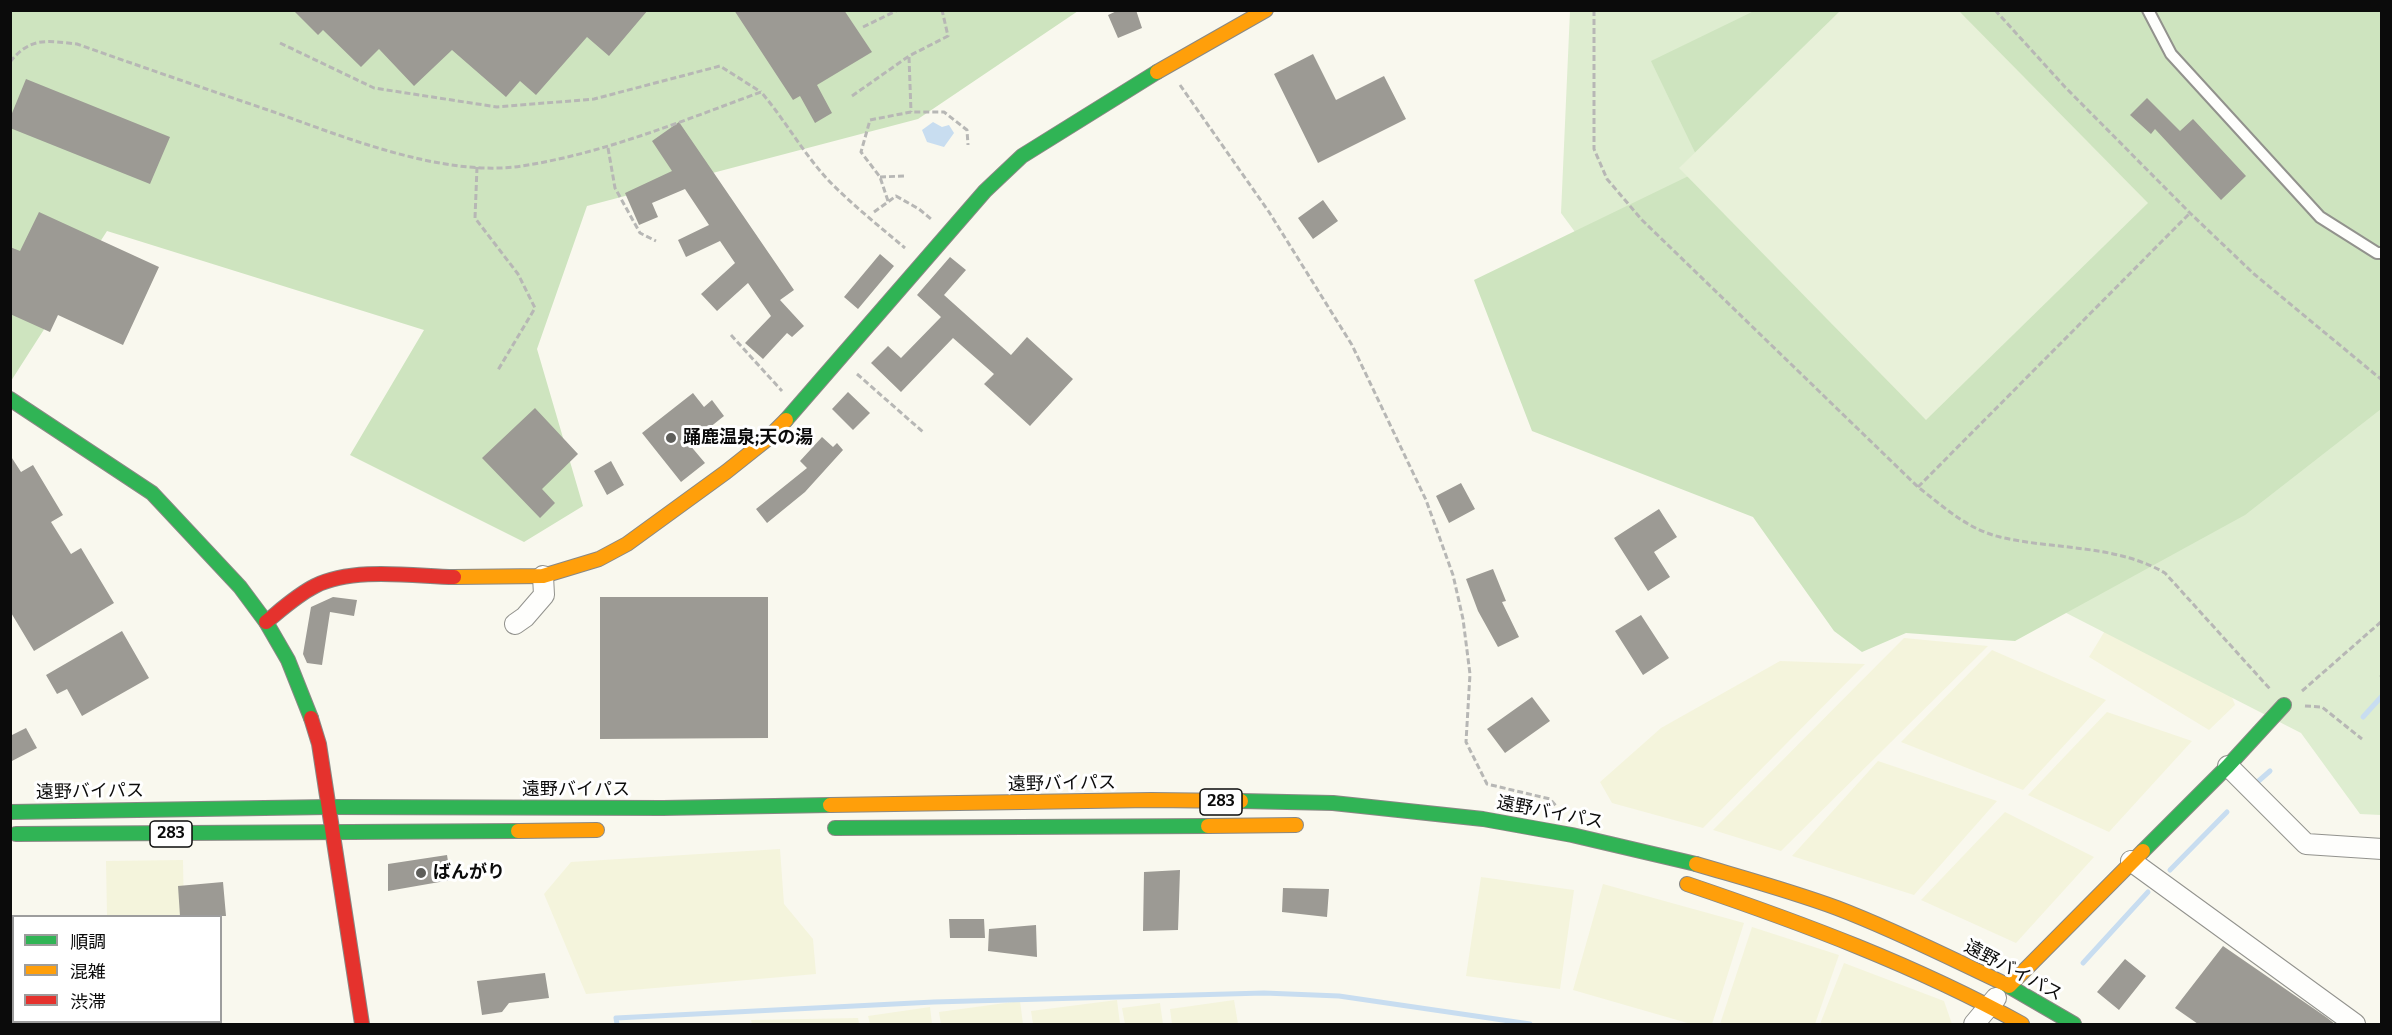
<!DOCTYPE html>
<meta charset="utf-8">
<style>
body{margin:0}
#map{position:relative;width:2392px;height:1035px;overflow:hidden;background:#f9f8ee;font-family:Bitter,"Noto Sans JP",serif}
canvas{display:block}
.frame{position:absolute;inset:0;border:12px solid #0b0b0b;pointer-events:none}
.legend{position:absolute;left:12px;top:915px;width:210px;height:108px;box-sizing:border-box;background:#fff;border:2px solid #9d9d9d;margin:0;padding:8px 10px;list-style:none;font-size:18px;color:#0b0b0b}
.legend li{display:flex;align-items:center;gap:12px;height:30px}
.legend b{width:30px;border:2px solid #9d9d9d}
</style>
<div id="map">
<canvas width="2392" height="1035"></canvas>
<div class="frame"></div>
<ul class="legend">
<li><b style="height:8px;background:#30b455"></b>順調</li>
<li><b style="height:8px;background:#ff9f0a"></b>混雑</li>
<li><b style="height:8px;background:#e5322d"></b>渋滞</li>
</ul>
</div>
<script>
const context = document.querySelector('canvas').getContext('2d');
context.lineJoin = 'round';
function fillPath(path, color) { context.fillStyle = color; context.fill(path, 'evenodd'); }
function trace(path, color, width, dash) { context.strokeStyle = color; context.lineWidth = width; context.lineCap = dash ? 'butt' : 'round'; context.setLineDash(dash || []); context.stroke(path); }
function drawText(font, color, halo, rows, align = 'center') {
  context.font = font + ' Bitter,"Noto Sans JP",serif'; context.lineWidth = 6; context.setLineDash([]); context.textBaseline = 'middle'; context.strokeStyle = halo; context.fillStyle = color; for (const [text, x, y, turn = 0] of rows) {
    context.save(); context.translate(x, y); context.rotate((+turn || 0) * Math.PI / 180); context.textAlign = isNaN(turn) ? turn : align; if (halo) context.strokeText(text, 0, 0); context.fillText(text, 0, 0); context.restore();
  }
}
fillPath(new Path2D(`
 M2135 581 2203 622 2235 705 2209 730 2089 657Z
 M1904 638 1988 646 1781 851 1713 830Z
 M1992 650 2106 700 2023 790 1901 742Z
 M1780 661 1865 664 1703 828 1612 803 1600 782 1661 728Z
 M2107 712 2192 741 2109 832 2028 795Z
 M1878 761 1997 801 1914 895 1792 856Z
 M2005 812 2094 857 2016 943 1921 900Z
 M780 849 784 904 813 939 816 974 586 994 544 894 571 862Z
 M183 860 184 916H107L106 861Z
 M1481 877 1574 890 1560 989 1466 976Z
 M1603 884 1744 923 1712 1024H1691L1573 990Z
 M1752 927 1839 955 1815 1024H1720Z
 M1844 963 1944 1001 1952 1024H1820Z
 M1117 1000 1120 1024H1033L1031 1011Z
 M1234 1000 1238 1024H1172L1170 1009Z
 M1020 1001 1023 1024H941L939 1012Z
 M1160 1003 1163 1024H1125L1122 1008Z
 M930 1007 932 1024H870L868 1016Z
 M858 1018 859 1024H752L751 1020Z
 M107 1022H184V1024H107Z`), '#f4f4dc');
fillPath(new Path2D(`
 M1570 11H2381V815L2360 814 2301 733 1947 552 1851 607 1561 213Z`), '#deedd0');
fillPath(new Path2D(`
 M11 11H1078L918 119 587 206 537 349 583 506 524 542 350 455 424 330 107 231 11 381Z
 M1754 11H2381V409L2245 515 2015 641 1906 633 1862 652 1834 631 1753 517 1532 431 1474 280 1703 169 1651 61Z`), '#cee4bf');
fillPath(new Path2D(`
 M1840 11H1959L2148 203 1926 420 1679 168Z`), '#e8f1d9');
fillPath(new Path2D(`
 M933 122 942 127 949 125 954 133 944 147 927 142 922 130Z`), '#c8ddf0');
trace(new Path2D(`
 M2363 717 2382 696
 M2254 785 2270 771
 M2170 870 2227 812
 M2083 963 2148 892
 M617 1024 616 1018 934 1002 1264 993 1339 996 1530 1024`), '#c8ddf0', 5);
fillPath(new Path2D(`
 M293 10H648L609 56 587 37 536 95 520 81 506 97 452 50 414 86 379 49 361 67 323 30 318 35Z
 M734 10H844L872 52 817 85 832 113 815 123 800 96 793 100Z
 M1119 10H1136L1142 28 1118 38 1108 15Z
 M1313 54 1336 100 1384 76 1406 119 1318 163 1274 74Z
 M26 79 170 137 150 184 10 128V118Z
 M2147 98 2180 131 2193 119 2246 176 2221 200 2155 129 2151 134 2130 115Z
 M679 122 794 290 780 300 804 326 792 337 787 333 763 359 745 343 771 316 748 283 717 311 701 294 735 263 720 241 686 257 678 240 709 225 685 189 652 203 658 217 639 225 625 193 672 171 652 141Z
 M1323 200 1338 221 1313 239 1298 218Z
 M39 212 159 267 123 345 58 315 50 332 10 314V247L20 251Z
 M880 254 894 266 858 309 844 297Z
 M950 257 966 270 944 295 1011 355 1027 337 1073 379 1030 426 984 384 994 374 953 338 901 392 871 363 888 346 901 358 941 317 917 295Z
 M848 392 870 413 853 430 832 409Z
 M693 393 704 407 712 400 724 416 689 444 705 463 681 482 642 433Z
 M535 408 578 454 542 489 555 503 540 518 482 458Z
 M822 437 833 447 837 443 843 450 805 492 767 523 756 509 807 468 800 461Z
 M10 455 21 472 33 465 63 515 51 522 71 554 81 548 114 603 34 651 10 611Z
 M611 461 624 485 607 495 594 471Z
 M1461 483 1475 509 1449 523 1436 496Z
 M1659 509 1677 537 1654 552 1670 577 1648 591 1614 538Z
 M1493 569 1506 601 1502 602 1519 637 1498 647 1478 611 1466 579Z
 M333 597 357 600 354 616 330 612 322 665 307 663 303 654 311 607Z
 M600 597H768V738L600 739Z
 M1641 615 1669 658 1643 675 1615 631Z
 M122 631 149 678 82 716 67 689 57 694 46 675Z
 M1532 697 1550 721 1505 753 1487 729Z
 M26 728 37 748 10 762V736Z
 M447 855 451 880 388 891V864Z
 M1180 870 1178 930 1143 931 1144 872Z
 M223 882 226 916H180L178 886Z
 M1283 888 1329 889 1327 917 1282 912Z
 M949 919H984L985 938H950Z
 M1036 925 1037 957 988 951 989 929Z
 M2223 946 2326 1017 2335 1024H2198L2175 1008Z
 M2125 959 2146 976 2119 1010 2097 992Z
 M545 973 549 998 509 1003 502 1012 482 1015 477 981Z`), '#9c9a94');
const lane = new Path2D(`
 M2148 10 2171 54 2320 217 2377 253H2382`);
const street = new Path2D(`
 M515 624 525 617 544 595 543 576
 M2228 766 2306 844 2382 849
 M2131 861 2355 1024
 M1974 1024 1996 998`);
const fast = new Path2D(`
 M10 399 152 493 240 587 266 622 288 660 311 718
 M786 420 985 191 1022 156 1157 72
 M1241 801 1333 803 1483 819 1572 835 1696 864
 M10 812 328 807 663 808 830 805
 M835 828 1208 826
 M16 834 518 831
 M2143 851 2228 766 2284 705
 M2005 984 2074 1024`);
const slow = new Path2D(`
 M1157 72 1266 10
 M454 577 543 576 599 559 627 544 726 472 765 441 786 420
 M830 805 1151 800 1241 801
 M1208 826 1296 825
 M518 831 597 830
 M1696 864C1743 878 1791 891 1837 908 1895 930 1950 958 2005 984
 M1687 884C1802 923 1915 965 2022 1024
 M2009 986 2143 851`);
const jam = new Path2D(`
 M266 622C282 609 297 595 315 586 353 567 412 576 454 577
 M311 718 319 744 362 1024`);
trace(lane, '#92928d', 14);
trace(street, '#92928d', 22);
trace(fast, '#898884', 16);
trace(slow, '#898884', 16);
trace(jam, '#898884', 16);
trace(new Path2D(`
 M1594 10V149L1607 179 1642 220 1918 487C1944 507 1967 529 2000 537 2055 550 2115 544 2165 573L2270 689
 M1995 10 2065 87 2190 213 2254 274 2382 380
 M863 27 898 10
 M280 43 374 88 497 107 594 99 720 66 761 92
 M909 57 911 112
 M10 62C31 36 48 41 77 44 142 67 206 89 271 111 344 137 444 178 522 166 605 153 682 121 761 92 786 121 804 155 831 183 854 206 880 227 905 248
 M1180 85 1269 212 1352 345 1426 500 1453 575 1463 619 1470 674 1466 742 1487 784 1550 799 1557 807
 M852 96 909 56 948 36 942 10
 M608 148 615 188 640 233 656 241
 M477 167 475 218 518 274 535 308 498 370
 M880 177 904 176
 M888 201 880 177 861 152 870 120 911 112H944L967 130 968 145
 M874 212 896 196 919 209 931 219
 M731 335 782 391
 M857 374 923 432
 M1918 487 2190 213
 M2380 675 2382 676
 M2302 691 2382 621
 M2305 706 2322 707 2362 739`), '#b7b7b5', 3, [6, 3]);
trace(lane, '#fefefc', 10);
trace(street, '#fefefc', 20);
trace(fast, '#30b455', 14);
trace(slow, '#ff9f0a', 14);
trace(jam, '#e5322d', 14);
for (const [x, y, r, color] of [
 [671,438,6,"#5e5e5a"],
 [421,873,6,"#5e5e5a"]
]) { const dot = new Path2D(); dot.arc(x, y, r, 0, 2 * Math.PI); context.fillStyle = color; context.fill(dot); trace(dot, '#fff', 2); }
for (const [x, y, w] of [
 [1221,802,42],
 [171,834,42]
]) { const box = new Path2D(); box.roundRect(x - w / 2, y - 13, w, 26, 4.5); context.fillStyle = '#fff'; context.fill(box); trace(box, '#0b0b0b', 1.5); }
drawText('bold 16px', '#0b0b0b', null, [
 ["283",1221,802],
 ["283",171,834]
]);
drawText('bold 18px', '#0b0b0b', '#fff', [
 ["踊鹿温泉;天の湯",683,438],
 ["ばんがり",433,873]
], 'left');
drawText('18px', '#0b0b0b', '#fff', [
 ["遠野バイパス",1062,784,-1],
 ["遠野バイパス",576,790],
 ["遠野バイパス",90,792,-1],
 ["遠野バイパス",1550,813,11],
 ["遠野バイパス",2013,971,28]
]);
</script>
